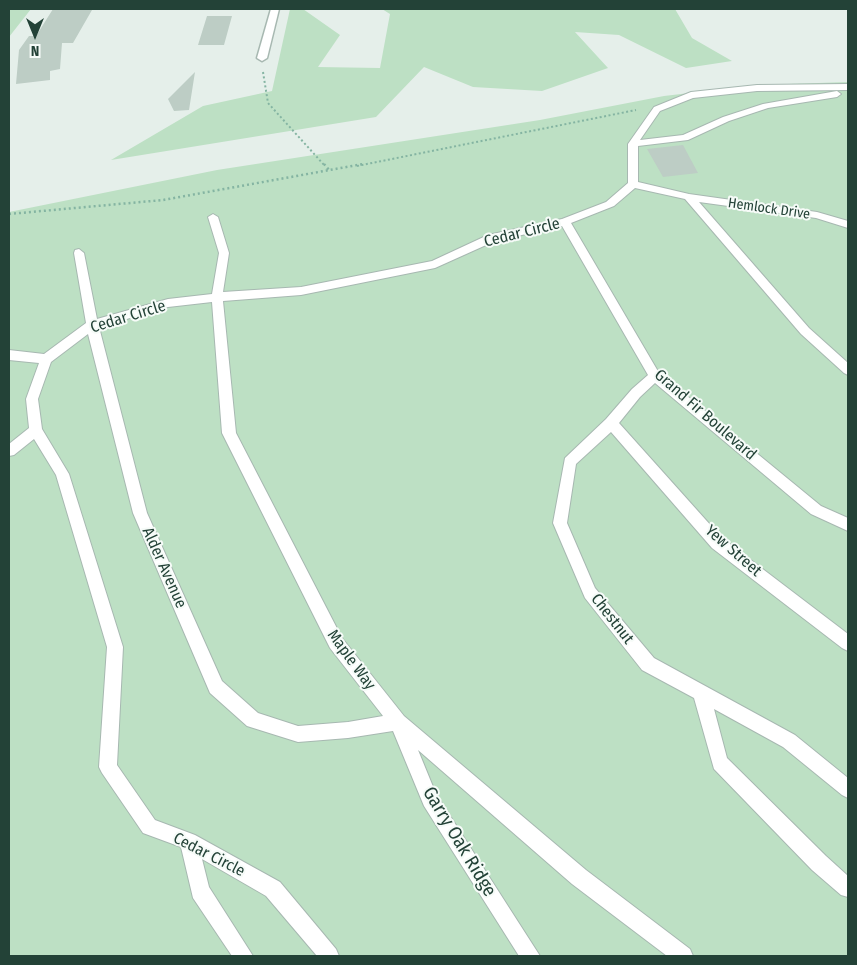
<!DOCTYPE html>
<style>
body{margin:0}
#map{position:relative;width:857px;height:965px;overflow:hidden;background:#e5efea;font-family:"Fira Sans Condensed",sans-serif}
canvas{display:block}
.frame{position:absolute;inset:0;border:10px solid #234237;pointer-events:none}
.north{position:absolute;left:10px;top:10px;width:50px;height:50px;-webkit-text-stroke:4px #f6fbf8;paint-order:stroke;rotate:180deg;font-size:14px;font-weight:700;line-height:20px;text-align:center;color:#234237}
.north::after{content:'';display:block;margin:auto;width:18px;height:22px;background:#234237;clip-path:polygon(50% 0,100% 100%,50% 72%,0 100%)}
</style>
<div id="map">
<canvas width="857" height="965"></canvas>
<div class="frame"></div>
<div class="north">N</div>
</div>
<script>
const context = document.querySelector('canvas').getContext('2d');
context.lineJoin = 'round';
function fillPath(path, color) { context.fillStyle = color; context.fill(path, 'evenodd'); }
function trace(path, color, width, dash) { context.strokeStyle = color; context.lineWidth = width; context.lineCap = dash ? 'butt' : 'round'; context.setLineDash(dash || []); context.stroke(path); }
function drawText(font, color, halo, rows, align = 'center') {
  context.font = font + ' "Fira Sans Condensed",sans-serif'; context.lineWidth = 4; context.setLineDash([]); context.textBaseline = 'middle'; context.strokeStyle = halo; context.fillStyle = color; for (const [text, x, y, turn = 0] of rows) {
    context.save(); context.translate(x, y); context.rotate((+turn || 0) * Math.PI / 180); context.textAlign = isNaN(turn) ? turn : align; if (halo) context.strokeText(text, 0, 0); context.fillText(text, 0, 0); context.restore();
  }
}
fillPath(new Path2D(`
 M9 9H31L9 37Z
 M290 9H303L340 35 318 67 380 68 390 14 382 9H675L692 38 732 61 686 68 619 35 575 32 608 68 542 91 473 87 424 67 376 117 111 160 203 106 272 91Z
 M848 82V956H9V212L217 170 540 120 664 96 758 85Z`), '#bde0c4');
fillPath(new Path2D(`
 M53 9 92 10 73 43H62L60 69 50 71V80L16 84 19 50 29 36H36Z
 M207 16H232L224 45H198Z
 M195 72 189 110 174 111 168 99Z
 M683 145 698 173 663 177 647 149Z`), '#bdcdc5');
const service = new Path2D(`
 M848 84V90L757 91 693 98 660 111 640 140 683 135 723 117 763 104 837 91 841 94 837 97 768 108 729 121 688 140 638 146V182L689 194 817 212 848 221V228L816 218 699 202 809 328 848 363V375L844 373 801 334 685 199 635 188 614 206 571 223 659 373 821 506 848 518V531L811 514 655 383 640 397 619 423 722 538 848 634V651L842 648 712 548 611 432 576 464 567 523 595 588 654 658 795 735 848 778V798L842 795 783 747 714 709 727 758 826 856 848 876V897L841 895 812 870 714 769 694 698 642 670 585 598 553 523 565 458 606 419 632 389 648 375 562 226 495 241 435 268 301 295 223 301 236 433 342 638 404 716 586 870 690 949 693 956H667L572 884 418 750 436 794 540 956H519L424 806 393 731 348 738 298 742 247 726 210 693 133 513 88 334 51 362 38 399 42 429 69 474 123 647 117 765 155 820 195 835 280 882 336 949 339 956H317L266 896 202 859 209 887 253 956H232L193 898 181 847 143 833 102 773 99 767 107 647 56 475 34 439 14 455 9 456V444L29 428 26 399 39 363 9 360V350L44 354 86 323 74 253 75 250 79 249 84 253 97 319 168 299 212 294 219 253 208 217 213 214 218 217 229 253 223 292 301 287 432 261 488 235 562 219 606 202 628 183V144L654 107 691 92 757 85ZM212 302 222 433 330 648 383 716 348 722 298 726 258 713 222 681 147 513 99 327 168 307Z`);
const minor = new Path2D(`
 M271 9H279L267 58 262 61 257 58Z`);
trace(service, '#a7b8b1', 2);
trace(minor, '#a7b8b1', 3);
trace(new Path2D(`
 M263 72 268 103 325 166
 M357 166 636 110`), '#84b4a2', 2, [2, 2.5]);
trace(new Path2D(`
 M324 164 330 171
 M9 214 163 200 363 164`), '#84b4a2', 2.5, [2, 3]);
fillPath(service, '#fff');
fillPath(minor, '#fff');
drawText('14px', '#234237', '#f6fbf8', [
 ["Hemlock Drive",769,209,8]
]);
drawText('16px', '#234237', '#f6fbf8', [
 ["Cedar Circle",522,233,-14],
 ["Cedar Circle",128,317,-17],
 ["Grand Fir Boulevard",705,415,41],
 ["Yew Street",733,551,41],
 ["Alder Avenue",164,568,66],
 ["Chestnut",612,619,52],
 ["Maple Way",351,660,54],
 ["Cedar Circle",209,855,27]
]);
drawText('19px', '#234237', '#f6fbf8', [
 ["Garry Oak Ridge",459,842,59]
]);
</script>
